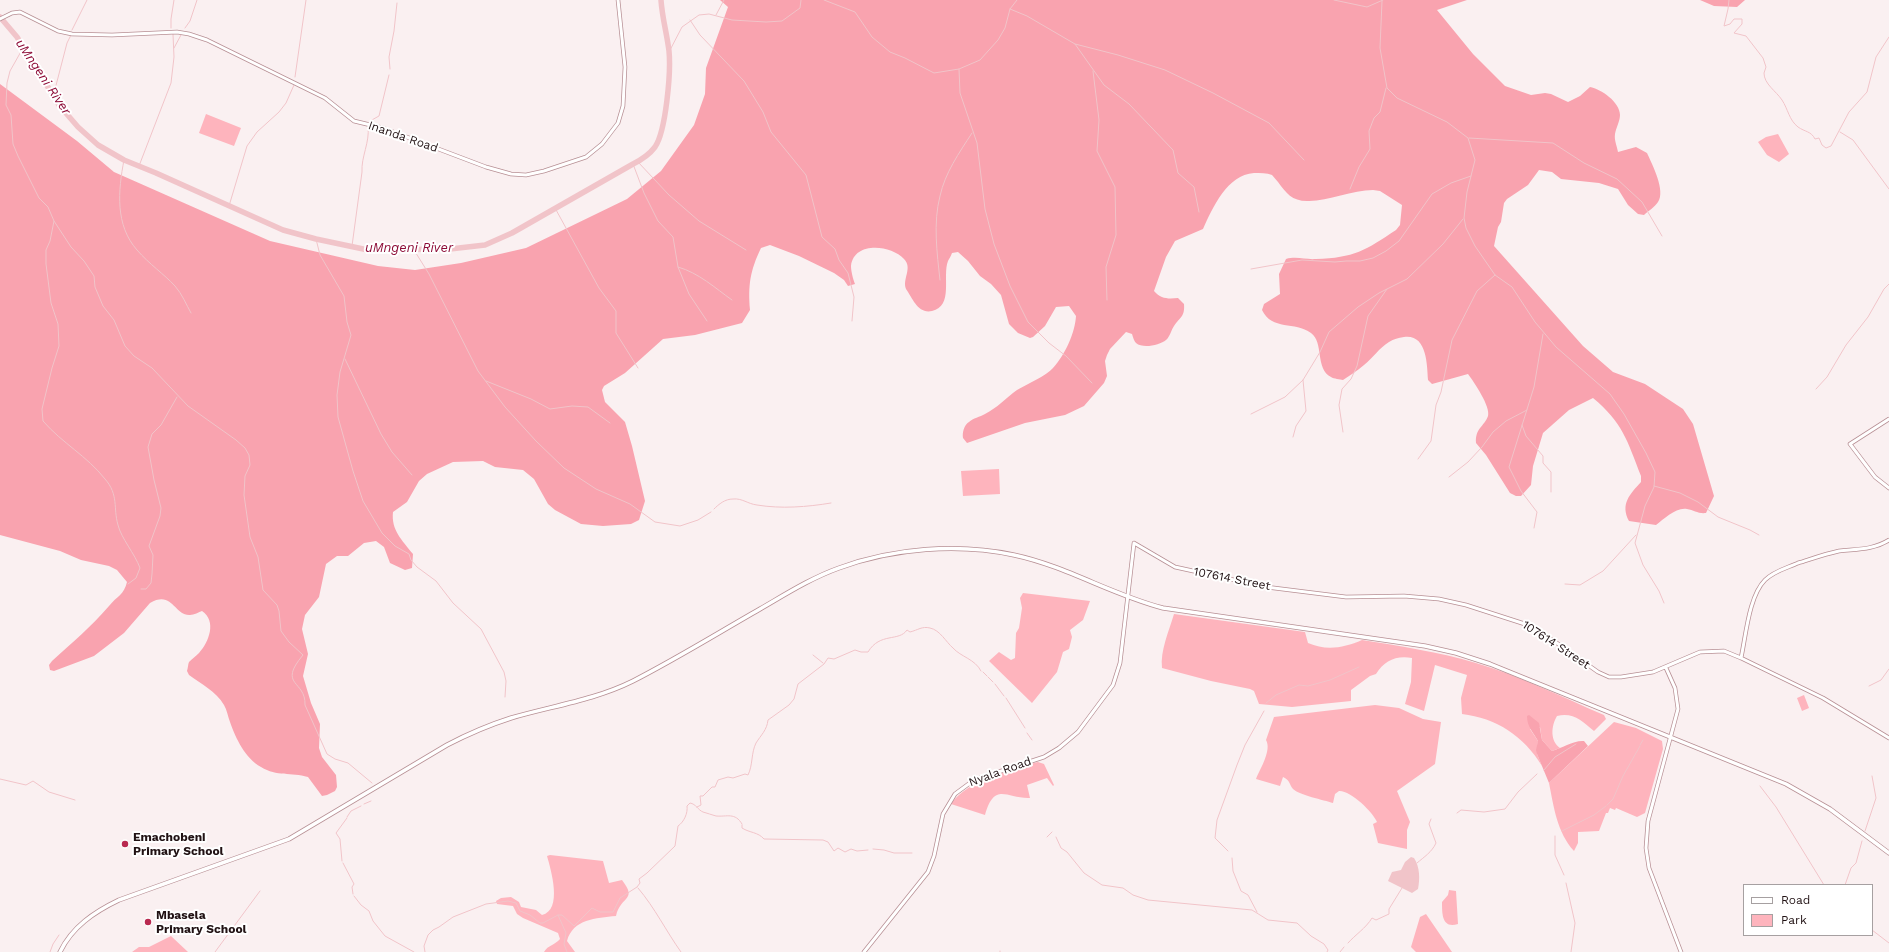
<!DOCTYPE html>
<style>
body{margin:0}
#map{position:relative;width:1889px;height:952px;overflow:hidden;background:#faf0f1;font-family:"Work Sans",sans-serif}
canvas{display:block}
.legend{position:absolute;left:1743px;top:884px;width:130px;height:52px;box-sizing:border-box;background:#fff;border:1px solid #a6a0a1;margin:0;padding:5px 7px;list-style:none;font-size:12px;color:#211214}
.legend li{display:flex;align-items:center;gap:8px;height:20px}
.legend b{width:20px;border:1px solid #a6a0a1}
</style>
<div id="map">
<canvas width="1889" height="952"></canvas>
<ul class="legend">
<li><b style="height:5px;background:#fff"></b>Road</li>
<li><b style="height:11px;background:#feb4bd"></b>Park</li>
</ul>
</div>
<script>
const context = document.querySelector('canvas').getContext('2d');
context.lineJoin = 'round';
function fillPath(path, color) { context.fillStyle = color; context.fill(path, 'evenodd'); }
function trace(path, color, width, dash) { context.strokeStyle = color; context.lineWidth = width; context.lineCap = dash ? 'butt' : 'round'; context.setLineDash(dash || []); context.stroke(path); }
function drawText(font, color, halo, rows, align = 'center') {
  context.font = font + ' "Work Sans",sans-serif'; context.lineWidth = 4; context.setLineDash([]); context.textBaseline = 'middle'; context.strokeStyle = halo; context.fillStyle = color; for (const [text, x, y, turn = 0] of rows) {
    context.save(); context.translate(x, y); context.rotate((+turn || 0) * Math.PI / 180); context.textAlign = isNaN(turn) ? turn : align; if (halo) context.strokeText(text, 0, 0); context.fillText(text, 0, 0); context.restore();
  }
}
fillPath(new Path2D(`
 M206 114 241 128 234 146 199 133Z
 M1778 134 1789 154 1779 162 1767 155 1758 142 1766 137Z
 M999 469 1000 494 963 496 961 471Z
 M1023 593 1090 601 1083 620 1070 630 1072 637 1069 649 1063 652 1057 672 1032 703 989 661 999 652 1011 660 1015 658 1016 633 1019 628 1022 608 1020 598Z
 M1174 614 1305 632 1308 643C1326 651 1344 648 1362 640 1400 646 1439 652 1476 663 1520 676 1562 697 1604 715L1606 719 1594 731C1582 721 1573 712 1557 716 1551 726 1550 741 1560 748L1552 751 1542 740 1540 727 1530 729 1538 741 1537 754 1542 766C1524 736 1496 718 1462 714L1461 698 1467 675 1435 665 1424 711 1405 704 1411 682 1412 658C1396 655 1384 661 1376 674L1370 676 1351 690V701L1292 707 1259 704 1254 691 1250 689 1211 681 1162 668C1160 651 1169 631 1174 614Z
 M1804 695 1809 708 1802 711 1797 698Z
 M1375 705 1399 708 1423 719 1441 722 1435 764 1397 791 1410 822 1407 830V849L1378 843 1373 824 1377 822C1373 812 1350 790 1339 791L1335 794 1333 803C1324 800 1299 795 1293 789 1289 784 1290 780 1283 777L1280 786 1256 779C1260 769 1272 750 1266 740L1274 717Z
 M1614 722 1636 728 1662 741 1663 749 1645 813 1637 817 1616 808 1615 810 1610 808 1608 813H1606L1599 831 1578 832V843L1574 851C1557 832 1554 808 1549 783Z
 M1038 762 1044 764 1054 785 1053 786 1047 778 1027 785 1030 798C1006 799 995 781 985 815L951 804C967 781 1011 768 1038 762Z
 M550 855 603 861 609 883 622 880C638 901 621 895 616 916 596 918 573 919 567 941L575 952H544C548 945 555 945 560 939L558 933 523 918 517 914 513 906 497 904 496 901 501 898 511 897 519 902 521 907 536 910 542 915C563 910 551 870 547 856Z
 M1449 890 1456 891 1458 924C1442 929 1442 914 1442 902L1448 895Z
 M1426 914 1452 952H1416L1411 947 1420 917Z
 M171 936 188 952H132L139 947H149Z`), '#feb4bd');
fillPath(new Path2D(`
 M720 0H1467L1437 10 1473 54 1505 86 1531 95 1545 93 1551 94 1568 102 1580 96 1590 87C1601 89 1620 102 1620 115 1620 121 1616 128 1615 134 1614 140 1617 146 1618 152L1636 147 1647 153C1652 164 1666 191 1658 202 1655 207 1648 211 1644 215L1638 214 1628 205 1618 189 1599 183 1561 179 1552 172 1539 170 1528 185 1507 199 1504 203 1501 222 1498 227 1494 246 1583 346 1613 372 1645 384 1683 409 1693 424 1714 496 1706 513C1698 514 1694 510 1687 509 1676 507 1664 519 1656 525L1629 521C1620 504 1630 494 1641 482V476C1627 440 1623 423 1593 398L1569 410 1543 433 1533 466 1531 485 1521 496H1516L1510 493 1486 455 1476 443C1475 428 1484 427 1488 416 1491 407 1474 382 1468 374L1432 384 1428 380C1427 364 1427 334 1404 337 1398 338 1394 339 1389 342 1379 348 1373 358 1364 365 1357 371 1350 375 1343 380 1340 379 1334 379 1331 377 1315 369 1324 342 1311 333 1295 321 1272 331 1262 310L1264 304 1280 294 1279 274 1286 259C1297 256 1306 260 1316 259 1354 258 1366 250 1396 230L1400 225 1402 205 1380 191 1373 190C1352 190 1326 202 1307 201 1292 201 1286 193 1278 182 1276 180 1274 177 1272 175 1267 173 1260 173 1254 173 1227 175 1213 207 1203 229L1175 241 1166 257 1154 291C1161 299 1168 299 1178 298L1184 304C1185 317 1180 317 1174 326 1171 330 1170 337 1166 340 1160 345 1143 349 1136 343 1134 341 1133 337 1132 334L1126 332 1110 349 1107 355 1105 361 1107 376 1104 383 1084 406 1065 415 1025 423 967 443 963 438C962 433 964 425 969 422 973 418 980 417 985 414 997 408 1006 398 1017 390 1027 384 1046 376 1053 368 1065 355 1075 333 1076 316L1069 306 1056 307 1045 326 1033 337 1030 338 1018 333 1009 324 1001 295 991 284 980 276 968 261 958 252 952 253C951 256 949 259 948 261 942 276 954 306 932 311 918 314 913 299 906 289 902 279 913 268 904 259 891 245 854 241 851 266 851 271 853 279 855 284L848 286 844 280 834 273 799 256 770 245 761 248C750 271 748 285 750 310L742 323 695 335 663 339 625 373 604 386 602 390 605 402 625 422 632 446 645 501 639 520 631 524 603 526 581 524 555 510 548 504 534 479 523 470 495 467 483 461 453 462 427 474 419 481 407 502 393 512C391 530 402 540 413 554L412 568 405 570 390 563 384 547 376 541 364 543 348 556H337L326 564 319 597 305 615 302 629 308 654 303 676 311 703 320 724 319 748 322 757 336 775 337 787 335 791 327 795 322 796 308 777C291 772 277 777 261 767 245 758 236 739 230 722 228 717 227 710 224 705 216 691 201 684 189 675L187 671C188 668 188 664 189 662 192 659 196 656 199 653 209 642 217 621 202 611 199 612 194 615 190 615 174 616 173 590 150 603L124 633 94 656 54 671 50 670 49 665 52 661C73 642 91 627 109 606 117 596 124 595 127 582L117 570 109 566 81 560 60 551 0 535V84L77 141 114 172 270 241 378 266 415 270 461 263 526 248 627 199 661 171 694 125 705 94 706 68 728 7Z
 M1700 0H1745L1737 7 1714 6Z
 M1529 715 1539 723 1542 740 1552 751C1562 748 1574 740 1584 741L1588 746 1549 783 1537 754 1536 750 1538 741C1533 732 1527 727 1527 716Z`), '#f9a3af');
fillPath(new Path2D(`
 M1411 857 1414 858C1420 867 1420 879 1418 889L1412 893 1388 881 1392 872 1401 870 1405 862Z`), '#f1c4c9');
trace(new Path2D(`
 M824 0 855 12 872 37 890 52 905 58 934 73 959 69 980 60 998 40 1005 28 1010 9 1017 0
 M1334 0 1367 7 1383 0
 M1729 0 1728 9 1724 26 1730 24 1734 19H1742V24L1734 33 1746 36 1763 58 1766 67 1764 73C1764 84 1776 91 1782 100 1788 109 1789 120 1798 127 1805 132 1811 131 1815 139L1819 138 1822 145 1826 148 1831 146 1849 112 1867 92 1876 57 1889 37
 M1382 1 1380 48 1387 88 1397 98 1447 122 1468 138 1475 160 1467 192 1464 218 1466 228 1475 246 1495 275 1512 287 1535 322 1556 347 1610 394 1624 414 1646 453 1655 472 1654 487 1645 506 1635 543 1643 565 1659 591 1664 603
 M1010 9 1027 16 1075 44 1104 85 1129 104 1173 150 1178 173 1194 187 1199 212
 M716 15 724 0
 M690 20 700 35 744 81 763 112 771 132 806 175 822 237 835 249 839 260 848 273 854 297 852 321
 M171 28V19L174 0
 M185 28 190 21 197 0
 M72 30 87 0
 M1075 44 1118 55 1165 70 1213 93 1269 123 1304 160
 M23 48 10 71 7 83 6 105 11 115 13 144 18 156 39 198 48 207 54 221 50 241 46 250V264L51 303 58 324 59 346 52 368 42 409 43 421C62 443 87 456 105 479 119 495 113 508 118 525 121 538 135 554 140 568L136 578 128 584
 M174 48 181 35
 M669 52 682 27 699 15 709 14 732 20 766 22 782 21 800 8 801 0
 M390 69 389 57 394 31 397 3
 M959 69 960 93 977 143 985 209 994 244 1010 286 1028 322 1049 343 1066 356 1092 383
 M1093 71 1099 120 1097 151 1115 187 1116 235 1106 267 1107 300
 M295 77 306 0
 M53 97 67 43 71 35
 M370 121 379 116 389 75
 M1840 132 1853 140 1889 189
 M1469 138 1553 143 1584 163 1617 179 1642 202 1662 236
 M124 160C118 191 115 225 137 250 149 264 164 274 175 286 182 294 186 304 191 313
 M638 162 669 195 699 221 746 250
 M633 164 644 193 658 221 673 237 678 267 689 294 707 321
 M139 166 171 83 174 57 173 34
 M1350 189 1359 167 1370 149 1369 131 1374 118 1380 112 1386 88
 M229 206 247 146 257 132 279 112 286 103 294 85
 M555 208 599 288 616 311V333L638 368
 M54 221 71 247 84 261 94 276 95 287 103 306 114 320 125 346 134 356 152 368 188 406 236 440 245 448 249 455 250 465 245 476 244 495 250 537 258 557 263 590 277 605 279 611 281 631 289 642 303 655C277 686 306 680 305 705L327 754 335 759 348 763 372 783
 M316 239 320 255 344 296 347 322 351 335 340 372 337 395 338 417 353 471 363 501 382 533 395 546 409 554 411 560 417 567 436 581 453 603 481 629 504 672 506 681 505 697
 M352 246 362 172C361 157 370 142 368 127
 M414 250 429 274 478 371 505 407 536 441 564 468 596 489 630 504 655 522 680 526 698 520 711 512
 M678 267C699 273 715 288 732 300
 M1251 269 1302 260 1335 262 1346 261H1360L1373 258 1386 251 1399 241 1432 194 1451 183 1471 176
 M940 280C937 253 933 223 940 196 945 173 959 153 972 133
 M345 359 381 434 392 452 412 475
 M486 381 531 399 550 409 572 406 588 407 610 423
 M1816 389 1827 377 1846 345 1868 317 1884 289 1889 284
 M1251 414 1285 397 1303 380 1320 352 1329 332 1358 307 1379 293 1407 279 1443 244 1463 219
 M1522 425 1526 436 1543 456V463L1551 472V492
 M1343 432 1339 405 1342 389 1351 379 1357 366 1368 316 1387 289
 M1293 437 1296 426 1306 411 1303 380
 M1418 459 1431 441 1436 405 1441 392 1452 340 1477 291 1495 275
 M1449 477 1468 462 1482 447 1493 432 1506 421 1527 410
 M1654 486 1680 493 1698 502 1718 517 1750 530 1759 535
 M714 509C719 504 725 499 733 499 742 498 748 504 757 505 781 509 807 507 831 503
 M1534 528 1537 512 1521 491 1509 467 1534 387 1543 334
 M1565 584 1580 585 1603 571 1636 535
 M141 589H146L151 583 152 574 153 555 149 546 160 516 161 508 154 480 148 447 152 434 161 425 177 397
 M813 655 823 663
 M983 672 987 676
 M988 677 993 682
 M995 684 1004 696
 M1869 686 1881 680 1889 669
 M1006 698 1025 728
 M1266 703 1276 695 1299 685 1308 686 1330 680 1359 667
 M1027 733 1032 740
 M1640 745 1643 740
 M1544 770 1555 757 1576 744
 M0 779 26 785 33 781 49 792 75 800
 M1760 786 1776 807 1824 885
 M364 804 371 801
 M1607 805 1613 799 1623 776 1640 746
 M697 807 701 805 700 796H703L712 787H715L718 780 728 777 733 778 745 774 748 775C753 765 751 753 756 743 761 735 767 730 768 720L789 705 794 699 798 684 824 664 828 658 834 659 855 650 861 652H868C880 632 899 642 907 630L910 632C918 630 922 626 930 628 940 630 946 642 953 648 961 657 975 659 981 671
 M1457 813 1461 810 1484 812 1505 809 1518 792 1537 774
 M347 817 351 811 361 806
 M742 825V828C750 833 758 832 764 839L823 840 828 842 834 851 838 848 845 852 851 849 857 851 868 850
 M1562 831 1594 815 1606 806
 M1865 831 1876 798 1872 776
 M1555 836V855L1564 875
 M1047 837 1052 832
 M1056 837 1061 848 1067 852 1084 873 1102 885 1123 888 1133 895 1148 900 1252 910 1268 920 1297 923 1311 936 1324 944 1328 950 1327 952
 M873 849 884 850 894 853H912
 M1228 851 1215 838 1217 820 1237 765 1245 745 1264 711
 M1232 858 1233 871 1241 891 1248 895 1257 912
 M342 861 340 839 336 833 347 818
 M343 863 354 884 352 887 353 894
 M1417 863C1424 857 1432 852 1436 843L1429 824 1431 819
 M1566 883 1575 923 1571 952
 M1845 885 1851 868 1856 863 1862 841
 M638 888C655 908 666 931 681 952
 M354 896 361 905 369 911 373 921 385 936 414 952
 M558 915 566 933 564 944 567 952
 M1872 930 1889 943
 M1348 943C1355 935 1366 928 1372 918L1376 920 1389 914V909L1402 888
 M50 952 53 944 59 935
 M215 952 260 891
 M425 952 424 946 428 935 433 930 439 927 453 917 486 904 508 901 516 903 520 911 530 915 540 923H543L558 915H562L574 926 592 908 600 912H613L620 898 637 887 640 883 639 879 647 873 675 846 678 826C684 822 688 813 687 806L690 803C696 804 698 810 703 812 707 813 712 815 716 816 727 817 735 812 742 824
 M1000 952V951
 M1340 952 1344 947`), '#f1c4c9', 1);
trace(new Path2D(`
 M0 17 17 37 59 105 78 127 98 145 124 160 156 173 283 230 316 239 368 250 450 249 485 245 512 233 633 164C641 160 649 155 655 147 666 131 671 72 669 51 667 34 662 17 661 0`), '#f1c4c9', 5.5);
const tertiary = new Path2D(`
 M0 19 12 13 20 12 58 31 72 34 112 35 177 32 189 34 207 40 325 98 354 121 383 128 486 167 511 174 526 175 544 171 586 157 602 144 618 123 623 106 625 67 618 0
 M1889 419 1850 444 1875 477 1889 488
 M1741 658C1746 635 1749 596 1765 580 1774 571 1787 568 1798 563 1811 559 1825 554 1839 551 1857 549 1873 550 1889 540
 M1666 668 1675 688 1678 709 1648 821 1646 848 1649 868 1681 952
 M864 952 928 872 934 856 943 814 955 794 974 780 1044 757 1059 748 1078 732 1113 685 1120 663 1134 543 1175 567 1266 587 1346 597 1404 596 1439 599 1466 605 1528 625 1554 641 1598 672 1609 677H1621L1653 672 1700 652 1724 651 1741 658 1823 698 1889 738`);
const secondary = new Path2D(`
 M60 952C72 927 94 912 119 900L289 839 447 745C468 734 489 725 511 718 552 706 595 700 633 681 676 659 718 633 760 609 786 594 811 578 839 568 893 548 958 543 1014 555 1066 566 1112 595 1163 608L1425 646 1456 653 1490 664 1786 784 1830 809 1889 853`);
trace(tertiary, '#b78f94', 4.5);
trace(secondary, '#b78f94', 5);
trace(tertiary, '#fff', 3);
trace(secondary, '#fff', 3.5);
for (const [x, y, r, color] of [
 [125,844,4,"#b92950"],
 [148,922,4,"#b92950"]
]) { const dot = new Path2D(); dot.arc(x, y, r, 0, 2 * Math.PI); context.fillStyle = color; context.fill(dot); trace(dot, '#fff', 1.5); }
drawText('12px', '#211214', '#fff', [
 ["Inanda Road",403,137,19],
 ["107614 Street",1232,579,11],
 ["107614 Street",1556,645,33],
 ["Nyala Road",1000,772,-20]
]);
drawText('bold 12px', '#211214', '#fff', [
 ["Emachobeni",133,837],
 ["Primary School",133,851],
 ["Mbasela",156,915],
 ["Primary School",156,929]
], 'left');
drawText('italic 13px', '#8d0b37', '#fff', [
 ["uMngeni River",43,77,56],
 ["uMngeni River",409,248]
]);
</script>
